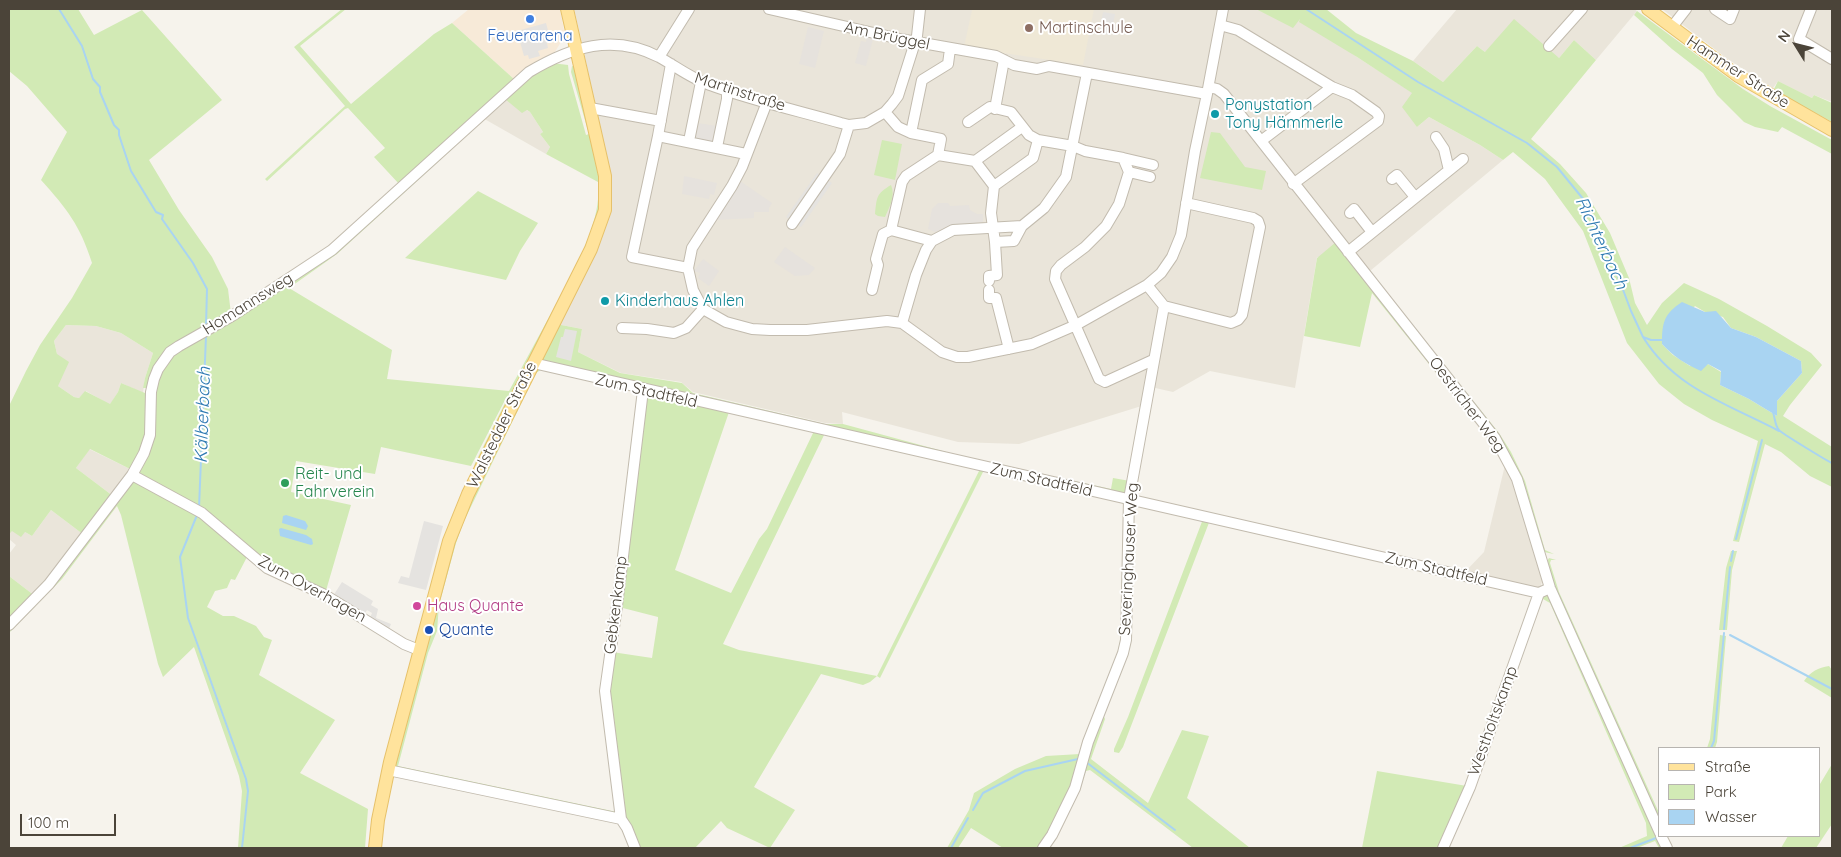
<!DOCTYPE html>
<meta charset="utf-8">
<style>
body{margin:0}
#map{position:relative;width:1841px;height:857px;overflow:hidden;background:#f6f3ec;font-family:Quicksand,sans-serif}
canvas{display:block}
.frame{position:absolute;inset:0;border:10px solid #4b4439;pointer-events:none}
.legend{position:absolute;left:1658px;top:747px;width:162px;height:90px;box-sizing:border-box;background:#fff;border:1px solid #b7b4b0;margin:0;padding:6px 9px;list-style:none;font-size:15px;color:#4b4439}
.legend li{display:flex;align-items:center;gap:10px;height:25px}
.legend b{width:25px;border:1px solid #b7b4b0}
.north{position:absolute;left:1771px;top:20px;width:50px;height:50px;-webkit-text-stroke:4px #fff;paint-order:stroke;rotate:306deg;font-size:14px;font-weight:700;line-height:20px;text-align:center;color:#4b4439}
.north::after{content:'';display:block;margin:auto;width:18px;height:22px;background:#4b4439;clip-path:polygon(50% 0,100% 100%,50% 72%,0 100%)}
.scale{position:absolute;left:20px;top:814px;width:96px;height:22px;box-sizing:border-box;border:2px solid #4b4439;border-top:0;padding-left:6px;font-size:15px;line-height:18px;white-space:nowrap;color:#4b4439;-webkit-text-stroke:4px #fff;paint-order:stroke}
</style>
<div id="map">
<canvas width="1841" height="857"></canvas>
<div class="frame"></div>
<ul class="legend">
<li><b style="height:6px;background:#ffe39c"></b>Straße</li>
<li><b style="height:14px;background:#d2eab5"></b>Park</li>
<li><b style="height:14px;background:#a9d4f2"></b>Wasser</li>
</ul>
<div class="north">N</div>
<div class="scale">100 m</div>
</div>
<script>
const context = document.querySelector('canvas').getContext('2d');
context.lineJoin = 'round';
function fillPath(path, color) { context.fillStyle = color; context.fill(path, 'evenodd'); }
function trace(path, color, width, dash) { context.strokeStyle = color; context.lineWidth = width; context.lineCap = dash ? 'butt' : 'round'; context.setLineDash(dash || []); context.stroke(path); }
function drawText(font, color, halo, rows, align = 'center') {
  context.font = font + ' Quicksand,sans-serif'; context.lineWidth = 4; context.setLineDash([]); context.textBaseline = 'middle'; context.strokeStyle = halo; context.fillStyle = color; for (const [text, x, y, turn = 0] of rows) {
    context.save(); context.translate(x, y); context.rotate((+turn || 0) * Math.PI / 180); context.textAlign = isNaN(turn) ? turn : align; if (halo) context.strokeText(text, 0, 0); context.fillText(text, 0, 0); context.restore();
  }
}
fillPath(new Path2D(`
 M574 9H1290L1357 57 1413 93 1417 127 1429 117 1480 145 1503 160 1364 276 1317 257 1295 388 1210 371 1173 392 1151 387 1148 404 1019 444 958 442 842 412 843 424 825 423 693 392 681 382 621 373 578 352 582 329 556 324 602 231 601 138 583 47Z
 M1457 9H1634L1637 11 1596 60 1574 40 1559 58 1485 52 1477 46 1443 82 1413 61Z
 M1662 9H1832V102L1814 95 1812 98 1778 81 1773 88 1729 60Z
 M503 97 530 112 543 132 540 134 550 147 546 154 481 117Z
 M66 325 96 326 121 333 153 353 145 378 143 393 121 383 118 392 110 405 86 391 79 398 74 397 58 386 57 354 54 341Z
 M89 449 132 470 113 496 76 468Z
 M1506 461 1543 579 1540 588 1536 590 1463 574 1484 552Z
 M51 510 84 535 35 596 9 576V554L16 545 9 539V534L11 530 25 532 32 536Z`), '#eae5da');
fillPath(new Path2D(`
 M469 9H560L564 30 561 42 553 55 515 80 452 23Z`), '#f7ead8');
fillPath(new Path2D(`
 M808 27 824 31 815 68 799 64Z
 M867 37 873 39 866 66 855 63 861 41 866 42Z
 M698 123 717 126 714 142 694 138Z
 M684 176 717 183 714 195 710 194 709 199 682 194Z
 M740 181 772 203 769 208V212H754V218L715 220Z
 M938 203H948L950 206 969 205 970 210 977 214H983V222L951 226 935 232 928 229 932 209Z
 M785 247 815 268 809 275 795 276 774 262Z
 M703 259 719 271 709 286 698 278 700 273 694 271Z`), '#e6e2dd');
fillPath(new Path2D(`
 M970 9H1094L1083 65 964 47 972 10Z`), '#efe8d6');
fillPath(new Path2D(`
 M9 9H78L94 35 142 10 222 100 149 160 179 210 212 257 228 289 231 314 177 344 148 388H143L145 378 153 353 121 333 96 326 66 325 54 341 57 354 69 362 58 386 74 397 79 398 85 391 110 404 118 392 121 383 145 393 148 397 147 435 132 470 90 449 76 468 113 496 84 535 51 510 32 536 25 532 21 537 12 531 9 534V406L26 371 40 345 72 298 92 263C80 225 67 209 41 180L67 132 27 86 9 71Z
 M342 9H346L300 46 351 104 434 34 452 23 515 80 400 185 374 157 385 148 348 108 345 109 267 181 265 179 345 106 294 47Z
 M1256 9H1326L1356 33 1413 61 1443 82 1477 46 1485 52 1514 19 1559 58 1574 40 1596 60 1531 139 1560 164 1586 193 1610 233 1629 278 1635 303 1647 325 1662 303 1684 283 1719 299 1767 326 1811 353 1822 365 1790 405 1783 416 1832 447V487L1810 476 1781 452 1765 444 1739 542 1733 541 1758 441 1712 420 1684 404 1659 384 1627 343 1583 231 1545 179 1513 152 1503 160 1480 145 1429 117 1417 127 1402 107 1412 93 1357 57 1299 22 1300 19 1293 28ZM1695 306 1705 312 1723 317 1731 328 1756 337 1801 361 1802 373 1777 401V416L1749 399 1720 385 1721 372 1708 364 1690 366 1673 355 1662 344Z
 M1637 11 1743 89 1770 106 1832 140V154L1782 127 1778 132 1755 127 1744 122 1717 95 1703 73 1672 49 1634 15Z
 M552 63 568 65 569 74 586 135 589 134 571 72 572 66 576 67 602 194 595 231 575 269C587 242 601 213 598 182L546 154 550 147 540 134 543 132 530 112 527 110 522 113 505 99 518 83Z
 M1778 81 1812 98 1814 95 1832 103V122L1799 104 1774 89Z
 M481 117 485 119 337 254 289 288 392 350 387 379 509 391 573 273 472 477 475 463 506 401 505 400 471 466 381 447 375 474 296 461 291 492 351 505 325 594 273 569 243 545 141 479 137 472 157 380 173 354 333 253Z
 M1211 132 1220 133 1245 167 1266 171 1262 190 1200 178Z
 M882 140 902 144 895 180 874 175Z
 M891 185C896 196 889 208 885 217L878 216 875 214C877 197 876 194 891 185Z
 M478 191 538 223 520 251 506 280 405 258Z
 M1336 242 1493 439 1505 465 1482 430 1372 293 1360 347 1304 336 1317 258Z
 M1369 271 1499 433 1511 452 1525 481 1545 550 1554 554 1544 552 1519 479Z
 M556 324 582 329 578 352 620 373 682 383 693 393 825 424H843L972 459 1111 489 1113 478 1130 481 1126 494 542 364 540 354Z
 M539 368 542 369 536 373 464 521 456 543 439 605 437 631 428 653 398 766 617 812 618 815 400 771 393 764 452 542 532 372Z
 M649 394 729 412 675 570 731 593 759 539 767 529 814 431 825 433 723 644 739 650 877 676 980 469 984 470 880 678 877 676 870 682 863 685 821 674 754 787 795 810 770 848 727 828 721 821 695 848H637L624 817 607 690 612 652 652 658 658 619V617L619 607 646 395Z
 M131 480 194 510 247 557 235 580 231 579 227 588 215 591 207 607 223 616H234L256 626 264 637 272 640 259 675 335 720 300 773 368 809 365 848H238L242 791 239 776 194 647 163 677 158 664 121 515 117 506 62 579 9 633V628Z
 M1117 500 1124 502 1123 642 1073 787 1041 848H1003L971 828 958 848H947L969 810 974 793 1015 769 1046 756 1080 754 1117 654 1122 634 1124 510 1123 504Z
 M1133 503H1137L1134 505 1133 509 1130 640 1103 714 1105 719 1091 759 1148 803 1182 730 1209 736 1187 798 1250 848H1193L1090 770 1086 771 1079 789 1050 848H1045L1053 835 1076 789 1127 640 1130 507Z
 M1203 519 1210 520 1123 747 1119 753 1114 752V749L1128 717Z
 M1731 551H1737L1732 570 1727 630H1719L1726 568Z
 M1549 558 1556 560H1551L1550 563 1559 592 1660 815V827L1554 592 1547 561Z
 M9 576 35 596 9 622Z
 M1547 594 1550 596 1664 848H1659L1655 841 1637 848H1619L1647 836 1646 823 1550 603 1543 599 1541 600 1540 597Z
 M1720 635 1726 636 1717 742 1715 748H1707L1710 739Z
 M1829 666 1832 670V698L1804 681C1811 671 1818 668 1829 666Z
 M1832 764V824L1816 848H1781L1788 836H1820V784Z
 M1377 771 1467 786 1441 848H1362Z`), '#d2eab5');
fillPath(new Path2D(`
 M1103 12 1115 14 1111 35 1099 33Z
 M546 23 551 42 547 43 548 48 538 51 540 56 529 59 528 55 524 56 517 31Z
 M817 173 832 183 801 227 786 217Z
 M565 329 577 331 571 361 556 357 561 337H563Z
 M424 521 443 526 426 590 398 583 401 576 409 578Z
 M342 582 373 601 371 605 378 609 376 618 391 624 389 629 369 620 372 613 367 610 364 615 333 596Z`), '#e5e3e0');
fillPath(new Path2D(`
 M1682 302 1705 312 1716 311 1731 328 1756 337 1801 361 1802 373 1777 401V416L1749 399 1720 385 1721 371 1708 364 1701 371C1685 364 1673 356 1662 344 1662 322 1664 314 1682 302Z
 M286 515 305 521 308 526 306 530 282 523 283 516Z
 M281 528 306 535 312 539 313 544 311 545 280 536 279 529Z`), '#a9d4f2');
trace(new Path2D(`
 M59 9 82 46 93 79 100 87V92L114 125 119 130V135L131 171 156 212 163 215 162 219 193 263 207 289 206 326
 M1306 9 1418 82 1527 143 1557 167 1584 200 1610 255 1631 311 1643 337 1651 340H1664
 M1643 337C1675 389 1728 404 1779 431
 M1773 412C1775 418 1775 426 1779 430 1781 433 1829 462 1832 463
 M199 508 206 336
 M197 515 180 557 188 618 246 779 248 791 242 848
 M1736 539 1762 440
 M1731 561 1733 551
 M1724 629 1730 567
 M1730 635 1832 689
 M1711 748 1714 741 1724 633
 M1086 762 1175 830
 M973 810 983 793 1025 771 1078 759
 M951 848 968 818
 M1630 848 1656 838`), '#a9d4f2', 2);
const minor = new Path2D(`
 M769 9 900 39 996 56 1014 65 1037 69 1049 66 1207 94
 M1715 9 1730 19 1734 9
 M1811 9 1799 39 1832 59
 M1220 25 1238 30 1332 87 1352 95 1376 112 1379 116 1378 121 1293 184
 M1672 27 1686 9
 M1549 46 1582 9
 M659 57 689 9
 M1209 87 1217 89 1224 94 1495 438 1517 479 1550 588 1660 833
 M767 102 742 167 732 186 692 248 688 268 693 290 703 309 726 322 737 325 752 329 770 330H807L887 321 902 323 942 352 957 357H968L1032 344 1076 325 1147 285 1161 273 1172 257 1181 235 1195 151 1207 94 1223 9
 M590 108 661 121
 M995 109 1004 60
 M885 112 898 127 911 133 922 80 948 64 950 49
 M968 122 990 107 1011 112 1029 135 1038 140 1073 146 1085 151 1123 158 1129 172
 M911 133 941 139 938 155
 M658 136 671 64
 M1436 137 1444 149 1449 170
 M689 141 701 82
 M1261 141 1332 87
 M717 147 727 99V90
 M1123 158 1153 165
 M975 161 1022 127
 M1129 172 1119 204 1106 226 1085 247 1061 265 1056 271 1055 279 1099 379 1105 382 1153 360
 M1129 172 1150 177
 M1392 179 1397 175 1415 197
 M994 186 1033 158 1038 140
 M1350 213 1354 209 1372 232
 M792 224 840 154 849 125
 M891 230 902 182 906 176 938 155 975 161 994 186 991 213 995 242
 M1348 252 1463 159
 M688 268 632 257 658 136 746 154
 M989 281V276L997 275 995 242 1014 241 1022 226
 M1147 285 1164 306 1231 323 1238 320 1242 315 1260 227 1258 221 1253 218 1186 203
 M872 290 878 265 876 259 883 234 891 230 932 241
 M989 290V298H996L1009 349
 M902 323 916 275 926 250 932 241 953 230 1022 226 1044 208 1066 177 1087 73
 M622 328 647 329 674 333 686 328 703 309
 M533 363 1539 593 1550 588
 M132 475 202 513 267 568 325 595 404 644 419 650
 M9 625 49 584 132 475 144 453 150 435 151 392 154 379 158 369 170 352 179 346 232 316 332 250 529 72C571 47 613 33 659 57 677 67 693 80 713 86 755 101 799 111 841 123L849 125 866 123 885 112 892 104 898 96 917 36 920 9
 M388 770 621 819 605 691 617 606 643 390
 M621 819 627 828 635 848
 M1661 836 1667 848
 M1043 848 1052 835 1075 788 1088 742 1123 653 1126 640 1129 499 1164 306
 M1443 848 1470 787 1539 593`);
const major = new Path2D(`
 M1648 9 1738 76 1832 130
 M375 848 378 820 390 762 449 541 468 494 591 249 605 210V176L567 9`);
trace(minor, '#c2bbae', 12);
trace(major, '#e6c16a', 14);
trace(minor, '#fff', 10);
trace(major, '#ffe39c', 12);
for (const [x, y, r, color] of [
 [530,19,5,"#3f7fe0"],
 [1029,28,5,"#8d6e63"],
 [1215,114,5,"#0f9aa8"],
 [605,301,5,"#0f9aa8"],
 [285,483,5,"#2e9e5b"],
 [417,606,5,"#d1479c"],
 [429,630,5,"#1a4fb4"]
]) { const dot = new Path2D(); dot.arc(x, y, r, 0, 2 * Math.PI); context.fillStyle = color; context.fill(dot); trace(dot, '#fff', 2); }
drawText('16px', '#785e54', '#fff', [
 ["Martinschule",1039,28]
], 'left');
drawText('16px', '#366cbe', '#fff', [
 ["Feuerarena",530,36]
]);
drawText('16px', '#4b4439', '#fff', [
 ["Am Brüggel",887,36,12],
 ["Hammer Straße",1738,72,33],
 ["Martinstraße",740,92,18],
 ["Homannsweg",248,304,-32],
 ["Zum Stadtfeld",646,391,13],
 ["Oestricher Weg",1467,405,53],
 ["Walstedder Straße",502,425,-64],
 ["Zum Stadtfeld",1041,480,13],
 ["Severinghauser Weg",1129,559,-87],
 ["Zum Stadtfeld",1436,569,13],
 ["Zum Overhagen",312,589,29],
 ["Gebkenkamp",616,605,-83],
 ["Westholtskamp",1493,721,-70]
]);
drawText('16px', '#0d838f', '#fff', [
 ["Ponystation",1225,105],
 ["Tony Hämmerle",1225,123],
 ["Kinderhaus Ahlen",615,301]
], 'left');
drawText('16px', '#27864d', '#fff', [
 ["Reit- und",295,474],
 ["Fahrverein",295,492]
], 'left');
drawText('16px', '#b23c85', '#fff', [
 ["Haus Quante",427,606]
], 'left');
drawText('16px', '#164399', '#fff', [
 ["Quante",439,630]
], 'left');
drawText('italic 18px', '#2e7ab2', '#fff', [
 ["Richterbach",1601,243,65],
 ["Kälberbach",203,415,-88]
]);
</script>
